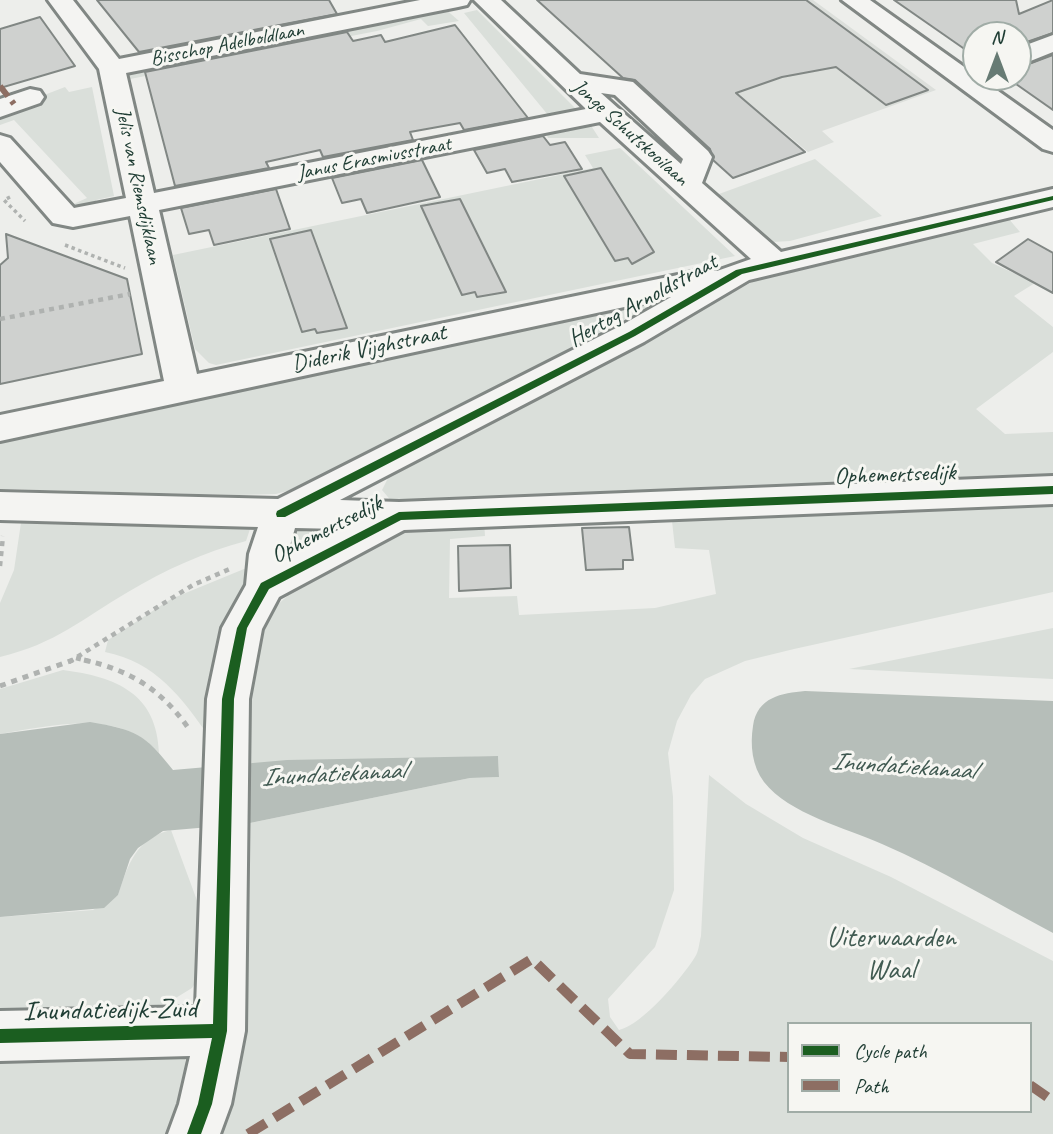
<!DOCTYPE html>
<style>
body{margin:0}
#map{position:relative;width:1053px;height:1134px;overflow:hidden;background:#edeeeb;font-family:Caveat,sans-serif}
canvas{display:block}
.legend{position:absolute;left:787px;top:1022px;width:245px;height:91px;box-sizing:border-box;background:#f6f6f2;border:2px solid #a0aca6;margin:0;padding:9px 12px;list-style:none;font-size:21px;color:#1f3d34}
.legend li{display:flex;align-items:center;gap:14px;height:35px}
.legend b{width:35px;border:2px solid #a0aca6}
.north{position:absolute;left:962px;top:21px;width:70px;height:70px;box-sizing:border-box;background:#f6f6f2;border:2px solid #a0aca6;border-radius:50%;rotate:0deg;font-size:19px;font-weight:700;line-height:28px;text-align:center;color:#1f3d34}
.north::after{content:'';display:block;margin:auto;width:24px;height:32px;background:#677b74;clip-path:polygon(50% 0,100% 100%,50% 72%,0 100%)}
</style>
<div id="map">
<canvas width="1053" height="1134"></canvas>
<ul class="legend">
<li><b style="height:9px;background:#1b5e20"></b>Cycle path</li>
<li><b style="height:9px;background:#8d6e63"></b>Path</li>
</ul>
<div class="north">N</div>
</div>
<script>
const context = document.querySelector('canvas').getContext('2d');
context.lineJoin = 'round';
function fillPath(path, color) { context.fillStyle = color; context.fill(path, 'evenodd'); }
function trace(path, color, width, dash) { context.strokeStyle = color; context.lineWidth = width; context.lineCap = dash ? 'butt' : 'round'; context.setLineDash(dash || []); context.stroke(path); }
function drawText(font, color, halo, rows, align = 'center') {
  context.font = font + ' Caveat,sans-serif'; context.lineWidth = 6; context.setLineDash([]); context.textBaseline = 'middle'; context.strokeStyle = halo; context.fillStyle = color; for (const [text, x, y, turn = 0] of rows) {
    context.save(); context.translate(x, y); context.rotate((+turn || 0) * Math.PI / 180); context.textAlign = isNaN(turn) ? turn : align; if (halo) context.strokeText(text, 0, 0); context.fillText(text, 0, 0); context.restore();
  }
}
fillPath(new Path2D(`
 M724 0H813L936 90 822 131 834 142 808 152 743 98 731 101Z`), '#dcdfdb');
fillPath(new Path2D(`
 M443 7 459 21 428 26 421 19 377 31 130 79 128 69Z
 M477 10 577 110 548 115 464 13Z
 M65 87 69 92 92 87 114 196 96 200 98 207 73 210 69 206 87 198 14 120 0 125V112Z
 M590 124 599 138H548L545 131Z
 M620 148 735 256 216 365 209 363 195 349 173 255 593 168 585 155Z
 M815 159 882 216 790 241 773 242 719 194Z
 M1008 218 1020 232 973 244 992 263 1035 283 1014 296 1053 327V352L976 409 1005 434 1053 432V482L393 503 382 490 388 478 407 464 775 270Z
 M674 294 310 485 276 494 238 495 0 489V437Z
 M1053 498V592L794 649 745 661 705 679 691 695 677 721 668 753 673 797 674 890 655 947 608 999 610 1017 619 1030C642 1025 682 978 695 957 699 951 699 943 701 936L709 775 746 804 803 838 891 877 1053 961V1134H221L232 1071 245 824 470 778 499 777 498 756 238 764C242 727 241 682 250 646 262 601 347 551 389 537 419 526 453 523 484 521L485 536 450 539 449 598 517 596 519 615 655 608 716 594 709 550 675 548 671 512ZM789 1024H1030V1111H789Z
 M22 516 242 525 250 529 246 541C204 552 165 570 128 592 80 620 57 643 0 657V603L14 570Z
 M289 525H348L278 560Z
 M244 569 249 571 229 630 210 738C182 698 156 662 105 652L108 640 171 599Z
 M1053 628V679L849 669Z
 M63 670C116 677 157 693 159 753 120 708 52 726 0 734V689Z
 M171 830 206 925 203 971 192 988 166 1004 61 1017H0V917L93 910 118 895C128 865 136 838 171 830Z
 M0 1053 177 1054 185 1059 188 1073 175 1134H0Z`), '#dadfda');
fillPath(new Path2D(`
 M805 691 1053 701V933C996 903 940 869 882 844 846 828 789 814 764 782 752 766 750 745 753 726 757 697 782 693 805 691Z
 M90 722C136 730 144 733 173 770L287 760 498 756 499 777 470 778 245 824 163 831 138 848 130 859 118 895 104 908 0 917V734Z`), '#b6beb9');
const building = new Path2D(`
 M97 0H329L337 14 139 52Z
 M537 0H806L928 90 886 105 836 67 782 77 736 93 805 152 733 178 713 160 710 149 635 80 623 78Z
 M894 0H1016L1019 14 1053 0V33L1018 45V35H976V57Z
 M40 17 75 66 0 88V29Z
 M455 25 528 118 464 130 460 123 410 132 413 140 323 157 320 150 266 162 269 168 175 186 145 72 347 32 353 41 381 35 385 42Z
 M1053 55V110L1006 77H1018V68Z
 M543 136 550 145 565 142 582 169 512 182 505 169 487 173 474 150Z
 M422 160 440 197 367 213 361 199 342 203 332 178Z
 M601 168 654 252 632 264 628 258 615 261 564 176Z
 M276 189 290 229 214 245 209 230 189 234 181 208Z
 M460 199 506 292 477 297 475 292 462 295 421 206Z
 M311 230 347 328 317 333 315 329 302 332 270 239Z
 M6 234 127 279 142 354 0 384V265L8 258Z
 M1028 239 1053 253V293L996 262Z
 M629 527 633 560H623V569L586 570 582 528Z
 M510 545 511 588 459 591 458 546Z`);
fillPath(building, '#cfd1cf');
trace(building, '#818784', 2);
const minor = new Path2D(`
 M48 0H73L119 59 420 0H470L467 5 458 7 126 73 154 193 586 109 474 0H501L580 74 633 82 708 151 712 157 702 183 781 252 1053 189V207L749 280 644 342 340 500 399 502 1053 476V504L404 530 279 597 262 629 249 699 245 1031 231 1104 220 1134H168L179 1104 190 1056 0 1061V1011L196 1007 207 699 222 628 246 585 249 554 258 527 0 520V492L278 499 620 326 671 297 0 441V415L164 381 130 216 73 227 53 223 0 162V135L10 138 74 208 126 198 99 69ZM601 93 615 95 683 159 681 164ZM600 122 751 259 717 271 707 269 197 374 159 210ZM295 528 340 529 287 556Z
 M842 0H870L1053 130V152L1043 149Z
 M1053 35V52L1018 66V48Z
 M30 89 40 91 44 97 40 103 0 117V99Z`);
trace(minor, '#818784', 6);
trace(new Path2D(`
 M10 197 4 200 25 221
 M65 245 125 268`), '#afb2b0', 3.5, [3.5, 3.5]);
trace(new Path2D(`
 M0 319 130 294
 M0 566 3 536
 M76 658 92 662
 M69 662 193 585 232 568`), '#afb2b0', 4.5, [5, 5]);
trace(new Path2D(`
 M84 660C130 670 162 690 189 729
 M0 686 73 660`), '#afb2b0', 5, [6, 6]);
fillPath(minor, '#f4f4f2');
trace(new Path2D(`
 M0 86 14 104`), '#8d6e63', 6, [13, 6]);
trace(new Path2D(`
 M1030 1085 1053 1101
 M248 1134 532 959 630 1054 789 1057`), '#8d6e63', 10, [21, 10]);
fillPath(new Path2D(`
 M1053 196V200L742 274 635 336 285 517H277L276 514 277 511 629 332 736 270Z
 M1053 486V494L401 520 269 589 247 628 234 699 227 1031 212 1104 201 1134H187L198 1104 212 1038 0 1043V1029L213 1024 222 699 237 628 261 583 399 512Z`), '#1b5e20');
drawText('21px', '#1f3d34', '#f6f6f2', [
 ["Bisschop Adelboldlaan",227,45,-11],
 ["Jonge Schutskooilaan",630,133,42],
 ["Janus Erasmiusstraat",374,159,-11],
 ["Jelis van Riemsdijklaan",138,186,78]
]);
drawText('24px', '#1f3d34', '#f6f6f2', [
 ["Hertog Arnoldstraat",643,301,-29],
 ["Diderik Vijghstraat",369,349,-12],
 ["Ophemertsedijk",895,475,-2],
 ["Ophemertsedijk",327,530,-27]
]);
drawText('italic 26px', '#3f5850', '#f6f6f2', [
 ["Inundatiekanaal",903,767,4],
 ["Inundatiekanaal",333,775,-3]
]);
drawText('28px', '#415b52', '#f6f6f2', [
 ["Uiterwaarden",891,939],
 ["Waal",891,971]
]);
drawText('28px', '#1f3d34', '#f6f6f2', [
 ["Inundatiedijk-Zuid",110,1011,-1]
]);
</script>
